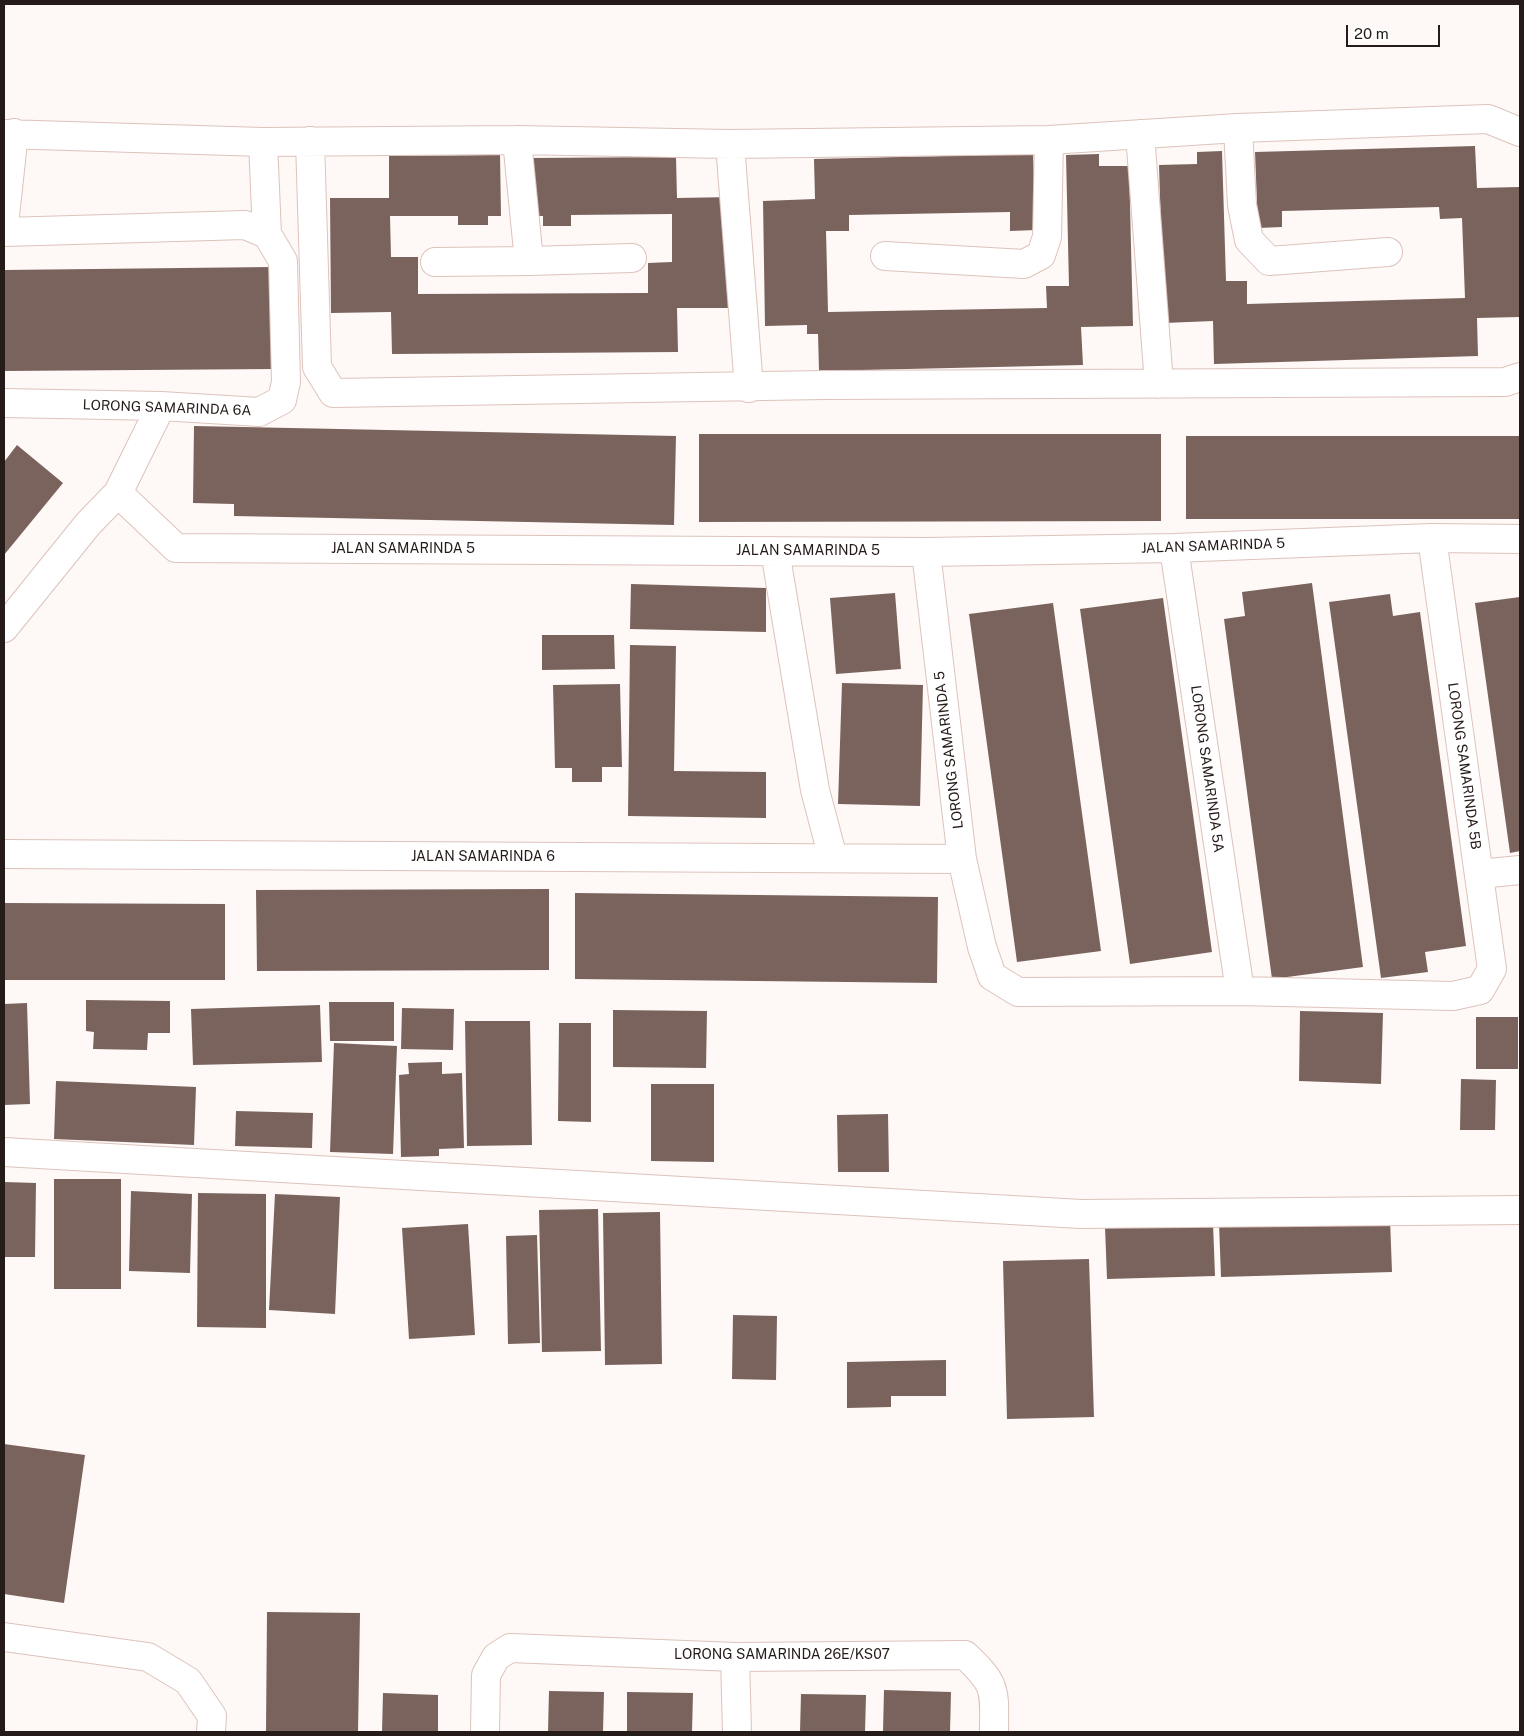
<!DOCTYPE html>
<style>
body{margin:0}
#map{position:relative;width:1524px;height:1736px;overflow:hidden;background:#fef8f7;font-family:"Public Sans",sans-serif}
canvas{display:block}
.frame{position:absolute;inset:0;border:5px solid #251b18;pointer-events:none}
.scale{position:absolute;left:1346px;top:25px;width:94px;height:22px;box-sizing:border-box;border:2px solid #251b18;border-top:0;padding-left:6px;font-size:15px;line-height:18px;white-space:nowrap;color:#251b18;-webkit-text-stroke:4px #fff;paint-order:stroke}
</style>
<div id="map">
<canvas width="1524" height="1736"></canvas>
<div class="frame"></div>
<div class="scale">20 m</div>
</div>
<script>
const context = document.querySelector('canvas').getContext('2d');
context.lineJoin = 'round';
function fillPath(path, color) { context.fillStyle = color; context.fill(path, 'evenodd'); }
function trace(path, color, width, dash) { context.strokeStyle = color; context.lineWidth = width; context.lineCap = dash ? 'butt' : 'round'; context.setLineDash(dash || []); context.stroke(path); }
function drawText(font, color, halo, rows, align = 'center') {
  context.font = font + ' "Public Sans",sans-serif'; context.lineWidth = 4; context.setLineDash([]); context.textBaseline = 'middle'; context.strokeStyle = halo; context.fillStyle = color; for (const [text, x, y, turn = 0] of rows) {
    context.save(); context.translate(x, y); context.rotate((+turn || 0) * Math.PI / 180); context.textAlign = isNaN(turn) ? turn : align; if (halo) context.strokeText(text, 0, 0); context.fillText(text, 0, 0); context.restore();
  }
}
fillPath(new Path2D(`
 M1475 146 1477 188 1519 187 1520 212V317L1477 318 1478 356 1214 364 1213 321 1164 323 1159 165 1197 164V152L1222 151 1226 281H1247V304L1465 298 1462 218 1440 219 1439 207 1282 211V227L1258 228 1255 152Z
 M1033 154 1036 230 1010 231V212L849 215V231H826L828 312 1047 308 1046 286H1069L1066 155 1099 154V166H1129L1133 326 1081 327 1083 365 819 371 818 334H807V325L765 326 763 201 815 199 814 159Z
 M500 155 501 216H488V225H458V216H390L391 257H418V294L648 293V263L672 262V214L571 215V226H543V216H531L530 158 676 157 677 198 734 197 735 308H677L678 352 392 354 391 312 331 313 330 198H389V156Z
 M272 267 274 369 4 371V270Z
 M194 426 676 436 674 525 234 516V504L193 503Z
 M699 434H1161V521L699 522Z
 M1186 436H1520V519H1186Z
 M17 445 63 483 4 555V462Z
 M1312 583 1363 967 1272 979 1224 619 1245 616 1242 592Z
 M631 584 766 588V632L630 629Z
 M895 593 901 669 836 674 830 598Z
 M1390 594 1393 616 1420 612 1466 946 1425 952 1428 972 1381 978 1329 602Z
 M1520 597V851L1510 853 1475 603Z
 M1163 598 1212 952 1130 964 1080 609Z
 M1053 603 1101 951 1017 962 969 614Z
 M542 635H614L615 669 542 670Z
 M630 645 676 646 674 771 766 772V818L628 816Z
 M842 683 923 685 920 806 838 804Z
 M620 684 622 767H602V782H572V768H555L553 685Z
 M549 889V970L257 971 256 890Z
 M575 893 938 897 937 983 575 979Z
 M4 903 225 904V980H4Z
 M86 1000 170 1001V1033H148L147 1050 93 1049 94 1032 86 1031Z
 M329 1002H394V1041H330Z
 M27 1003 30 1104 4 1105V1004Z
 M320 1005 322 1062 193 1065 191 1009Z
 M402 1008 454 1009 453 1050 401 1049Z
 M613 1010 707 1011 706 1068 613 1067Z
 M1300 1011 1383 1013 1381 1084 1299 1081Z
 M1476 1017H1518V1069H1476Z
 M465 1021H530L532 1145 467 1146Z
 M559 1023H591V1122L558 1121Z
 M334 1043 397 1046 393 1154 330 1152Z
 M442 1062V1074L462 1073 464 1148 439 1149V1156L401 1157 399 1075 409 1074 408 1063Z
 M1461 1079 1496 1080 1495 1130H1460Z
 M56 1081 196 1087 194 1145 54 1139Z
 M651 1084H714V1162L651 1161Z
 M236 1111 313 1113 312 1148 235 1146Z
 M888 1114 889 1172H838L837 1115Z
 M54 1179H121V1289H54Z
 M4 1182 36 1183 35 1257H4Z
 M131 1191 192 1194 190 1273 129 1271Z
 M198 1193 266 1194V1328L197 1327Z
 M275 1194 340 1197 335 1314 269 1310Z
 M598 1209 601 1351 542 1352 539 1210Z
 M660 1212 662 1364 605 1365 603 1213Z
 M1390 1219 1392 1272 1221 1277 1219 1223Z
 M1213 1223 1215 1276 1107 1279 1105 1227Z
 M468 1224 475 1335 409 1339 402 1228Z
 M537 1235 540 1343 508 1344 506 1236Z
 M1089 1259 1094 1417 1007 1419 1003 1261Z
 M733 1315 777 1316 776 1380 732 1379Z
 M946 1360V1396H891V1407L847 1408V1362Z
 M4 1444 85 1455 64 1603 4 1594Z
 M267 1612 360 1613 358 1732H266Z
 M884 1690 951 1692 950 1732H883Z
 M549 1691 604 1692 603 1732H548Z
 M627 1692 693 1693 692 1732H627Z
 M383 1693 438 1695V1732H382Z
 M801 1694 866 1695 865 1732H800Z`), '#7a635c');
const minor = new Path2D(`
 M1238 128 1242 205 1249 240 1269 261 1388 252
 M4 134 263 142 517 140 730 144 1049 140 1238 128 1488 119 1520 132
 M1140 134 1159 384
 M517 140 529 261 632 258
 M310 141 317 367 333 393 824 385 1505 382 1520 377
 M263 142 267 234
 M730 144 749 388
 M4 225 14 133
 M4 232 245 225 267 234 283 261 286 382 282 400 259 412 161 406 4 403
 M885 256 1024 264 1041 255 1047 237 1049 140
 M435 262 529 261
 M118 493 176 548 926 552 1174 548 1432 538 1520 539
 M1174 548 1240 991
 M775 551 815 790 833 858
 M926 552 962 859 982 947 992 976 1018 992 1240 991 1453 996 1480 990 1492 969 1432 538
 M4 628 88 524 118 493 161 406
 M4 854 962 859
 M1479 874 1520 870
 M4 1152 1081 1214 1520 1210
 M4 1637 148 1657 188 1681 212 1716 211 1732
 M735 1657 737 1732
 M485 1732 486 1675 496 1657 510 1648 735 1657 965 1655C998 1686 994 1690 994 1732`);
trace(minor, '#ddc3bb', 30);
trace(minor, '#fff', 28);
drawText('14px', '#251b18', '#fff', [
 ["LORONG SAMARINDA 6A",167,408,2],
 ["JALAN SAMARINDA 5",1213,546,-2],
 ["JALAN SAMARINDA 5",403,549],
 ["JALAN SAMARINDA 5",808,551],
 ["LORONG SAMARINDA 5",949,750,-97],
 ["LORONG SAMARINDA 5B",1464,766,82],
 ["LORONG SAMARINDA 5A",1207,769,82],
 ["JALAN SAMARINDA 6",483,857],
 ["LORONG SAMARINDA 26E/KS07",782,1655]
]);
</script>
